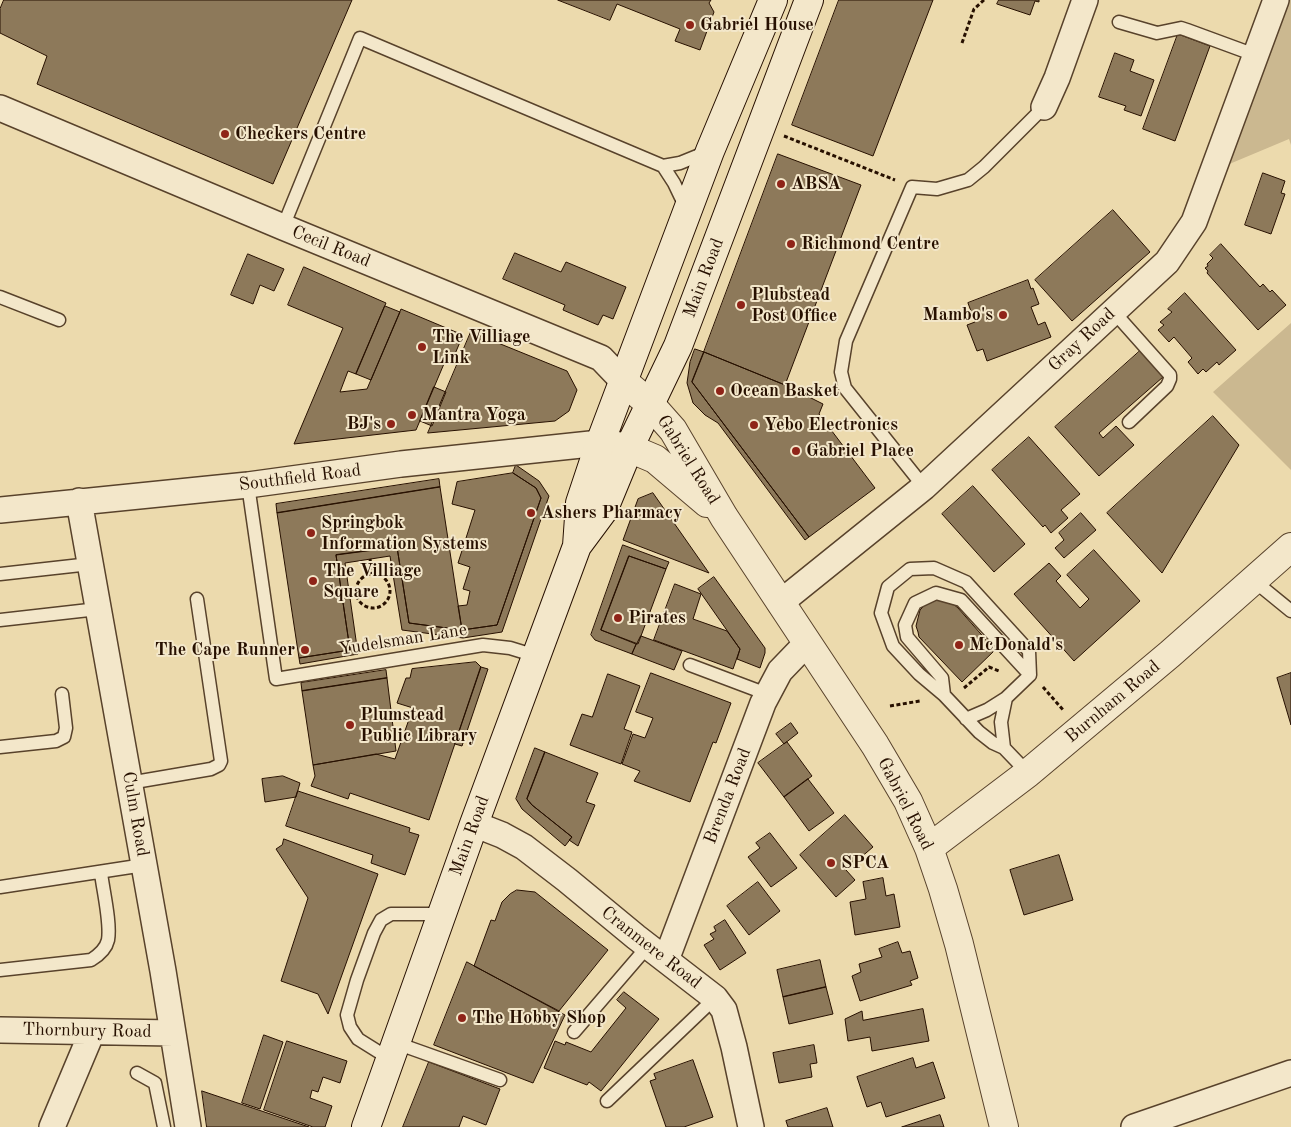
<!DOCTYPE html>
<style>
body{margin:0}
canvas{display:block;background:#ecdaad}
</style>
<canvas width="1291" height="1127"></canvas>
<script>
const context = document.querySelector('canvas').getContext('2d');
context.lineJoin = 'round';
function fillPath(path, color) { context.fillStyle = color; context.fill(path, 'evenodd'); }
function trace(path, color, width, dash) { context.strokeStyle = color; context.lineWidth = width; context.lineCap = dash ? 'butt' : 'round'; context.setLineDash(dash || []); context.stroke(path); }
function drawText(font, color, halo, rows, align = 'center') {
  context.font = font + ' "Old Standard TT",serif'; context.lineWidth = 4; context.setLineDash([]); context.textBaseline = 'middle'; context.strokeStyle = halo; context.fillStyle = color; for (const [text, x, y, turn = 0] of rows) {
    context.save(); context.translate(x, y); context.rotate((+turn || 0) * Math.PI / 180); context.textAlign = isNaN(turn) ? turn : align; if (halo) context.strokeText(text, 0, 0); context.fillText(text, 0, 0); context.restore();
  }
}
fillPath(new Path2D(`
 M1288 0H1291V145L1289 139 1227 165Z
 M1291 323V470L1213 392Z`), '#cbb890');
const building = new Path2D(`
 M4 0H352L273 184 37 84 47 56 0 33V9Z
 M558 0H711L709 3 714 12 700 50 675 41 680 29 617 4 610 20Z
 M839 0H933L873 156 792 125Z
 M999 0H1039V2L1035 1 1030 15 997 4Z
 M1178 34 1210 46 1175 141 1143 129Z
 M1115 53 1134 60 1130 71 1154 80 1141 116 1124 110 1126 106 1099 97Z
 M778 154 861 185 785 385 704 352Z
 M1263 173 1285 181 1281 193 1285 194 1271 234 1245 225Z
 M1113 210 1150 252 1072 321 1035 280Z
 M1221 244 1260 287 1263 284 1270 292 1272 290 1286 305 1258 330 1207 273 1208 271 1205 268 1208 266 1207 264 1213 258 1210 255Z
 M515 253 561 272 566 262 626 287 613 319 603 315 598 325 563 310 565 305 503 279Z
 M248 254 284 269 274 291 260 285 253 304 231 295Z
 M304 267 386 303 356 374 348 371 340 392 367 389 401 309 463 335 452 361 446 359 416 430 294 444 343 328 288 305Z
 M1028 280 1031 289 1033 288 1039 304 1031 307 1038 325 1045 322 1051 337 987 361 983 349 977 351 967 325 975 322 968 303Z
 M1185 293 1236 350 1219 365 1217 362 1206 372 1203 369 1198 374 1188 362 1192 358 1174 337 1169 342 1158 330 1164 325 1160 322 1172 312 1168 309Z
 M385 306 400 312 371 380 356 374Z
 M471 332 567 371 577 390 569 411 555 421 428 433Z
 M695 349 704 352 692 382 809 537 805 540 718 423 705 415 693 403 687 383 690 362Z
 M1140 351 1163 377 1099 433 1103 438 1116 426 1134 445 1099 476 1055 427Z
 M704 352 785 385 823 404 819 414 875 488 809 537 692 382Z
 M434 387 446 392 432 426 420 421Z
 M1213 416 1239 445 1162 573 1107 513Z
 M1029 437 1080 494 1061 510 1068 518 1051 533 1045 525 1043 527 992 470Z
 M516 465 539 481 549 496 502 632 463 638 462 630 497 625 541 498 536 488 513 473Z
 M513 473 536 488 541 498 497 625 462 630 458 606 467 605 470 591 463 589 470 567 458 563 475 510 452 504 457 482Z
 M439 479 440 487 277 513 276 504Z
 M973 486 1025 544 994 572 942 514Z
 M440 487 462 630 409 623 397 547 336 555 350 650 299 658 277 513Z
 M653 493 709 573 623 540 638 499Z
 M1081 513 1096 530 1064 558 1055 548 1064 540 1059 533Z
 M623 545 669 562 666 569 629 556 601 630 636 644 632 654 595 640 591 635Z
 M397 547 409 623 462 630 463 638 402 630 390 556 345 563 358 654 300 664 299 658 350 650 336 555Z
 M1094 550 1140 601 1074 661 1014 594 1049 563 1061 576 1056 581 1080 608 1089 599 1067 575Z
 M629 556 666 569 638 644 601 630Z
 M714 577 765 648V653L760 668 737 659 740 649 698 589Z
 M675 584 701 594 693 619 727 631 740 649 733 669 654 640Z
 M937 600 952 603 958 608 995 650 962 682 919 637 918 632 916 626 920 610 926 604Z
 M641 636 682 651 674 670 632 654Z
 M476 662 481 667 429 820 350 793 348 799 311 786 315 776 313 765 376 754 395 759 413 708 397 703 406 678H410L412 669Z
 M481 667 488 669 462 746 455 744Z
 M386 670 387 678 302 691 301 683Z
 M651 673 731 703 716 743 713 742 690 802 634 781 640 771 622 764 633 734 645 738 653 718 636 712Z
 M1291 673V725L1277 678Z
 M608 674 640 686 624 729 632 732 621 764 570 745 582 714 592 717Z
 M387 678 396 751 313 765 302 691Z
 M791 723 798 733 784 744 776 734Z
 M787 742 812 776 784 797 758 763Z
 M535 748 545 752 527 799 532 805 572 837 565 846 522 809 516 799Z
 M545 752 598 773 586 802 595 805 578 846 569 840 572 837 532 805 527 799Z
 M283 776 300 783 296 797 265 802 262 779Z
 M808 779 834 813 809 831 784 797Z
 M298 791 410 828 409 832 419 835 405 875 371 863 373 855 286 826Z
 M845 815 873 847 846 870 855 880 836 897 800 855Z
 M770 833 797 868 771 887 748 857 760 848 756 843Z
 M284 839 378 874 328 1014 318 994 281 981 308 898 276 849 282 845Z
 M1059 855 1073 900 1024 915 1010 870Z
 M883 878 886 896 894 894 900 927 855 935 850 902 866 899 863 882Z
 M758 882 780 911 749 935 727 906Z
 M517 890 535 892 608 950 559 1011 474 966 491 920 495 921 502 902 510 894Z
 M725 920 746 953 720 970 704 945 714 939 710 934 716 931 714 927Z
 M898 942 902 953 910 951 918 978 910 981 912 985 860 1001 852 976 861 972 859 964 882 957 879 949Z
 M820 960 826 987 783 997 777 970Z
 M467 962 565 1015 533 1083 434 1045Z
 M826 987 833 1014 789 1024 783 997Z
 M624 992 659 1019 601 1091 589 1082 587 1085 544 1068 555 1041 565 1045 566 1042 591 1052 626 1008 617 1000Z
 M923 1009 929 1041 872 1051 870 1037 848 1041 845 1019 862 1011 863 1020Z
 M264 1035 283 1042 260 1109 242 1103Z
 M287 1041 347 1061 340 1083 323 1077 318 1092 312 1090 310 1098 332 1106 325 1127H313L264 1110Z
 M814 1045 817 1063 810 1064 812 1077 779 1083 773 1053Z
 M913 1058 916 1068 933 1062 945 1098 886 1117 881 1102 867 1107 857 1077Z
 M693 1060 713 1117 684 1127H666L650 1081 656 1079 654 1074Z
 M429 1062 500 1089 486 1125 463 1116 459 1127H403Z
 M202 1091 309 1127H207Z
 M827 1108 833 1127H788L786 1121Z
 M940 1115 944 1127H902Z`);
fillPath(building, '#8d795a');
trace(building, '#271000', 1);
const service = new Path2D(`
 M1119 22 1157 33 1181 28 1187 30 1255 55
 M663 166 674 183 686 208
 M283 227 360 38 663 166 680 163 707 152
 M0 297 59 320
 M1113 311 1170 375V379L1167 386 1129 422
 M248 485 276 679 483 645 510 648 536 656
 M924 487 845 388 841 372 846 341 912 187 937 189 968 180 984 167 1044 107
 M0 574 90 564
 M1253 580 1291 611
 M0 620 98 609
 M690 665 767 694
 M944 695 942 678 907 637 905 625 915 603 936 593 961 600 1030 675
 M966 719 987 710 1006 698
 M0 747 56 741 64 737 66 728 62 694
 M1004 748 1001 722 1006 698 1030 675 1029 651 966 582 934 568 910 569 888 587 881 613 893 646 919 674 944 695 979 732 993 743 1004 748 1028 773
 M129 783 211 769 219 765 221 761 197 599
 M0 887 144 865
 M0 970 91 960C99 955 106 949 108 940 111 923 103 890 101 873
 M574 1032 648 946
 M396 1043 500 1080
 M390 1059 358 1039 350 1027 347 1015 357 980 374 933 381 920 391 914H442
 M137 1073 155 1083 164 1127
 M607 1101 715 998`);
const minor = new Path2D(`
 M1044 107 1057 78 1085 0
 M0 108 283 227 601 358 623 381
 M79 501 163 971 188 1127
 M0 510 248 485 401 464 600 443
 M780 603 924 487 1167 262 1194 222 1276 0
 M474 824 502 835 524 847 567 880 636 937 715 998 724 1010 734 1047 751 1127
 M666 960 763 703 780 671 807 643
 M0 1030 173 1033
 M52 1127 92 1032
 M1134 1127 1291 1073`);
const tertiary = new Path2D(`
 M623 381 650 404 673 430 724 517 875 745 908 801 929 848 943 889 959 944 1004 1127
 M600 443 629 448 655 459 707 503
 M929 848 1028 773 1170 654 1291 547`);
const secondary = new Path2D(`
 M577 546 580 503 600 443 710 151 773 0
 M366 1127 474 824 577 546 603 511 629 448 678 346 809 0`);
trace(service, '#58422b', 15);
trace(minor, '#58422b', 28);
trace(tertiary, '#58422b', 30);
trace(secondary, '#271000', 30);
trace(new Path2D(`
 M962 43 974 9 984 0
 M784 136 895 180
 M370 559 372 574
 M356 591a17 17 0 1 1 34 0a17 17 0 1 1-34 0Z
 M1043 687 1064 711
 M964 688 989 667 999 671
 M890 706 920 701`), '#271000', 3, [4, 2.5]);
trace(service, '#f3e7ca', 12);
trace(minor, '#f3e7ca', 25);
trace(tertiary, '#f3e7ca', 28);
trace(secondary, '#f3e7ca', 28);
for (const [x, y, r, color] of [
 [690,25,5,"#8f2418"],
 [225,134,5,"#8f2418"],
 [781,184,5,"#8f2418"],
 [791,244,5,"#8f2418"],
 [741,305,5,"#8f2418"],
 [1003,315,5,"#8f2418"],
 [422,347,5,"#8f2418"],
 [720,391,5,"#8f2418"],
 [412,415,5,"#8f2418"],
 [391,424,5,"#8f2418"],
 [754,425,5,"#8f2418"],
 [796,451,5,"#8f2418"],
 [531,513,5,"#8f2418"],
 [311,533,5,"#8f2418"],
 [313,581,5,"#8f2418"],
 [618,618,5,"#8f2418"],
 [959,645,5,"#8f2418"],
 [305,650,5,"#8f2418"],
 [350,725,5,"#8f2418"],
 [831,863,5,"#8f2418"],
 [462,1018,5,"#8f2418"]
]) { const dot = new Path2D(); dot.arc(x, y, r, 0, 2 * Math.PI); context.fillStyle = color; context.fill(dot); trace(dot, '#f3e7ca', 2); }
drawText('bold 18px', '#271000', '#f3e7ca', [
 ["Gabriel House",700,25],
 ["Checkers Centre",235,134],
 ["ABSA",791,184],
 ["Richmond Centre",801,244],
 ["Plubstead",751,295],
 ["Post Office",751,316],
 ["Mambo's",993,315,"right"],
 ["The Villiage",432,337],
 ["Link",432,358],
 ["Ocean Basket",730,391],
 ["Mantra Yoga",422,415],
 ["BJ's",381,424,"right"],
 ["Yebo Electronics",764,425],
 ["Gabriel Place",806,451],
 ["Ashers Pharmacy",541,513],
 ["Springbok",321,523],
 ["Information Systems",321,544],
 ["The Villiage",323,571],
 ["Square",323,592],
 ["Pirates",628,618],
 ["McDonald's",969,645],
 ["The Cape Runner",295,650,"right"],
 ["Plumstead",360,715],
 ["Public Library",360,736],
 ["SPCA",841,863],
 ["The Hobby Shop",472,1018]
], 'left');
drawText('18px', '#271000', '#f3e7ca', [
 ["Cecil Road",331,247,22],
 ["Main Road",704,278,-69],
 ["Gray Road",1082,340,-43],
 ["Gabriel Road",688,460,58],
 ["Southfield Road",300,478,-7],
 ["Yudelsman Lane",403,640,-9],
 ["Burnham Road",1113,702,-40],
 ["Brenda Road",728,796,-69],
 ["Gabriel Road",905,804,63],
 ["Culm Road",135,814,80],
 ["Main Road",470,836,-70],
 ["Cranmere Road",651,948,38],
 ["Thornbury Road",87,1031,1]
]);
</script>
